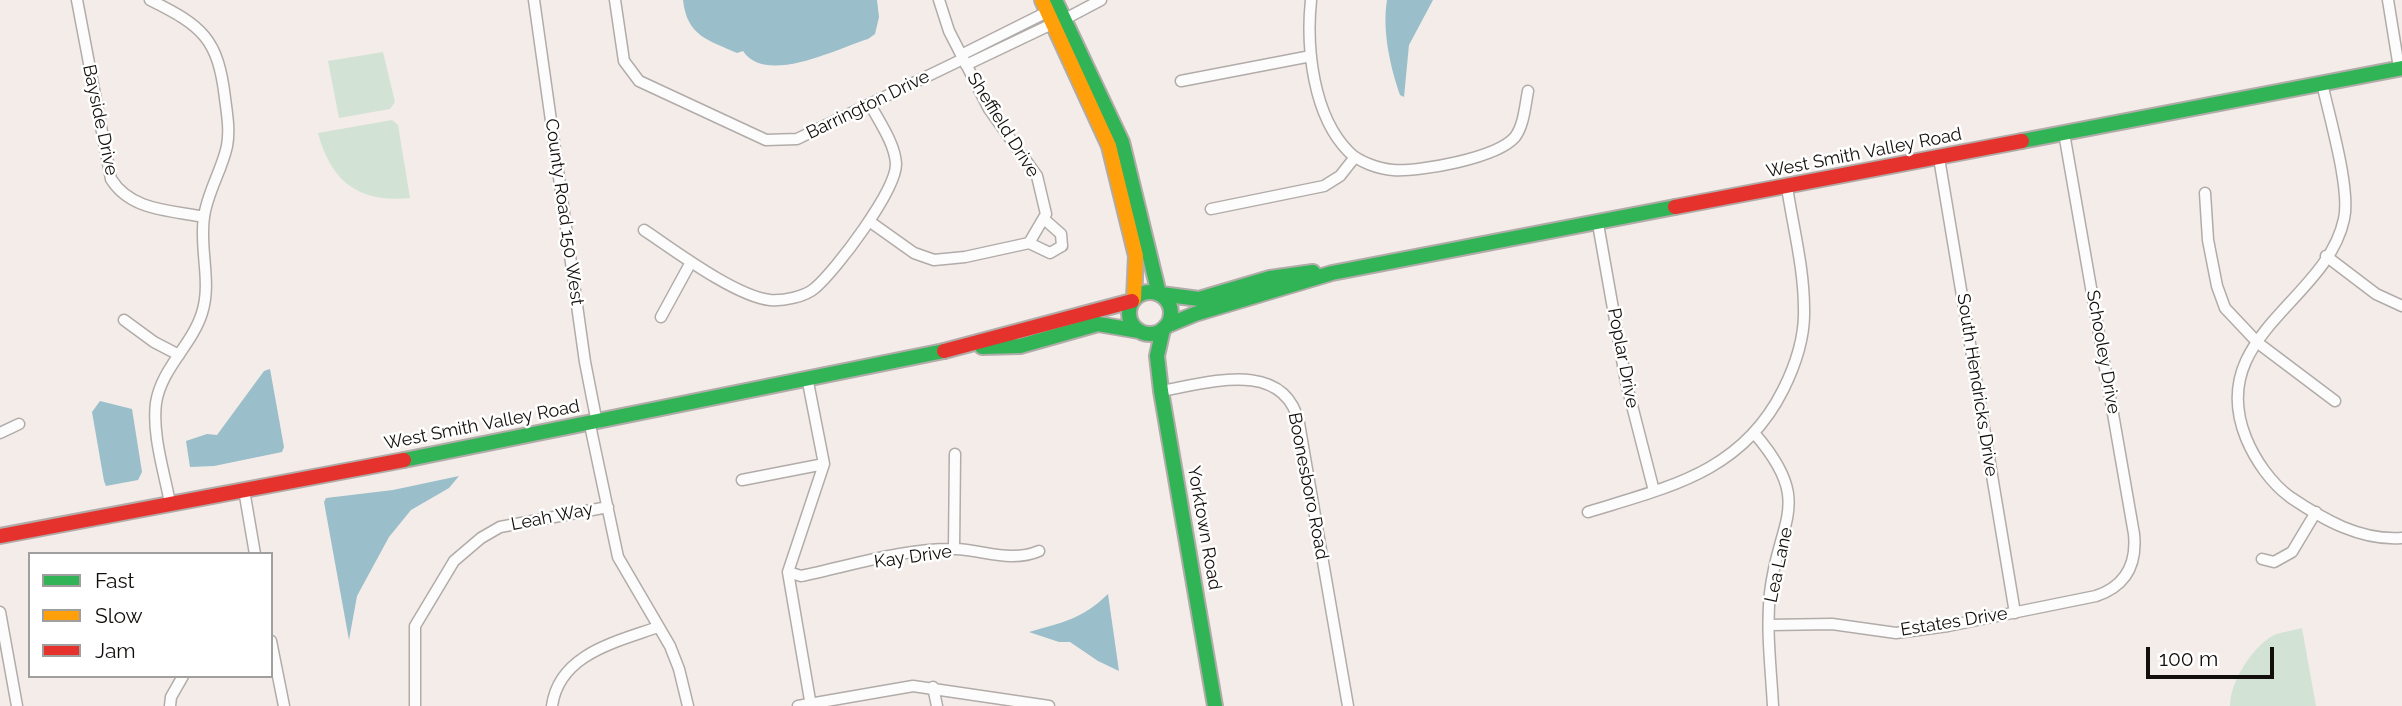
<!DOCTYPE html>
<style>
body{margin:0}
#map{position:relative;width:2402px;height:706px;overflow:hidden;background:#f4ece8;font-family:Raleway,sans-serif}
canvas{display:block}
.legend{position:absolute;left:28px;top:552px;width:245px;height:126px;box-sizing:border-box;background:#fff;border:2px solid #a09f9d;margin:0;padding:9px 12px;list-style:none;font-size:21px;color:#120e0b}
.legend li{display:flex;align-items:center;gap:14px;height:35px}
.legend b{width:35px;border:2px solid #a09f9d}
.scale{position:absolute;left:2146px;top:647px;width:128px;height:32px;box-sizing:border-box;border:4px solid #120e0b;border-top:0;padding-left:9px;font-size:21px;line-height:24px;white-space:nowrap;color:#120e0b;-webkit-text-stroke:5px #fff;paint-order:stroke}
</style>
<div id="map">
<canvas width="2402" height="706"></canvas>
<ul class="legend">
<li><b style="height:9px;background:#30b455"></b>Fast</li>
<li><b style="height:9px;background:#ff9f0a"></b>Slow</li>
<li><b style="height:9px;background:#e5322d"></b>Jam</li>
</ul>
<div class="scale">100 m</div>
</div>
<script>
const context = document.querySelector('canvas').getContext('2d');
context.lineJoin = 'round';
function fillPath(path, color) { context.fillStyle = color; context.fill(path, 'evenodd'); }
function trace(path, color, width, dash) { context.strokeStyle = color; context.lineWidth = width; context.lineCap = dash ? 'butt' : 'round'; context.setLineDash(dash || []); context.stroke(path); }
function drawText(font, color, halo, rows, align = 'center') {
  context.font = font + ' Raleway,sans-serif'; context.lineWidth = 5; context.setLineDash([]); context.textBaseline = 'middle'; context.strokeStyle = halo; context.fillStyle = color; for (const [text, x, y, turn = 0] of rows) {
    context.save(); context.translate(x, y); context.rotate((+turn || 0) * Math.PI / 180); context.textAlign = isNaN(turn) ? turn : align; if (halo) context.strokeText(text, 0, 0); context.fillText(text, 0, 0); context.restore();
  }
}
fillPath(new Path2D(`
 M383 52 395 102 390 109 339 118 328 61Z
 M392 120 398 125 410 198C359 203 331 182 318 133Z
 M2302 628 2316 706H2230C2230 683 2250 651 2269 638 2277 632 2292 631 2302 628Z`), '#d2e3d5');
fillPath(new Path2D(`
 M683 0H877L879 17 875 34 868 39C838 48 766 86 743 51L737 53C708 40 687 36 683 0Z
 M1387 0H1433L1409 45 1404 97 1400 95C1390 66 1382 30 1387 0Z
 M270 369 284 447 282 452 214 466 190 467 186 441 207 434 217 435 264 371Z
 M100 401 132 409 142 472 138 480 106 486 104 481 92 412Z
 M459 476 449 488 411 510 389 537 357 596 349 640 324 502 326 498 393 490Z
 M1108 594 1119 671 1098 661 1070 642H1059L1029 632C1063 622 1081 620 1108 594Z`), '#9abeca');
const street = new Path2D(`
 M77 0 111 179C131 211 170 210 204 217
 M150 0C203 26 218 39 225 98 227 114 230 130 227 146 222 170 207 193 204 217 199 248 212 282 202 313 192 345 161 369 156 403 152 435 164 471 170 503
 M534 0 585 362 597 423
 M615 0 624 61 639 81 766 140 797 139 963 59
 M1311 0C1306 48 1313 116 1349 152 1359 162 1379 169 1393 170 1420 172 1497 158 1515 137 1524 125 1525 106 1528 91
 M2388 0 2399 68
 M1065 19 1101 0
 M961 55 1047 12
 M966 65 1052 24
 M1181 81 1311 56
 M2322 83C2329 116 2351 189 2344 219 2327 301 2205 336 2246 438 2255 460 2271 483 2290 497 2324 520 2361 541 2402 538
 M1939 158 2015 613
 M2205 193 2208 240 2217 286 2225 308 2258 343 2335 401
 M1211 209 1324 186 1340 176 1355 157
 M869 221 914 253 934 260 965 257 1029 243 1046 214 1037 176 989 109 949 31 939 0
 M1598 224 1626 382 1654 491
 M644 230C674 250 735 296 770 300 783 301 805 297 815 288 836 270 896 191 896 164 895 144 880 123 871 106
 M1029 243 1050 253 1062 246 1061 234 1044 219
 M2326 256 2376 294 2402 306
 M661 317 691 262
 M124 320 154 342 179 355
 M807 377 824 464 788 572 811 706
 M1161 391C1208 383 1284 358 1299 423L1348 706
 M590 425 618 557 670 646 679 669 688 706
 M0 433 19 424
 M1755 434C1815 504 1778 519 1770 593 1766 630 1771 669 1773 706
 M742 480 824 464
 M244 490 255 554
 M1588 512C1669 487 1742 472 1783 390 1796 364 1805 338 1804 309 1804 268 1793 227 1787 187
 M954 549 955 454
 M2262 559 2274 562 2292 552 2316 512
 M788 572 801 576C850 566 904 548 955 549 984 550 1011 563 1039 551
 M0 612 17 706
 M1770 625 1832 624 1896 633 1948 626 2096 596C2126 586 2137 564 2134 534L2064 133
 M271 641 284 706
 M933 687 937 706
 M170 706 171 697 183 676
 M415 706V626L454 561 481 538 500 527 608 507
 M552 706C559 654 616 642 658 627
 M798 706 913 686 1049 706`);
const fast = new Path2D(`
 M1055 0 1122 142 1159 294
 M2022 141 2402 68
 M1129 313a21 21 0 1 1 42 0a21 21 0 1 1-42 0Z
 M1161 294 1199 299 1270 278 1313 272
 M1166 326 1195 314 1332 273 1675 207
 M1163 329 1157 356 1161 391 1215 706
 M982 347 1020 346 1098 324 1139 331
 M404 460 944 351`);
const slow = new Path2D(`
 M1042 0 1109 146 1136 256 1134 299`);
const jam = new Path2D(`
 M1675 207 2022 141
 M944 351 1132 301
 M0 536 404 460`);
trace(street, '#b1aca9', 13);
trace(fast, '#b1aca9', 18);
trace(slow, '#b1aca9', 18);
trace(jam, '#b1aca9', 18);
trace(street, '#fdfcfc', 10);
trace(fast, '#30b455', 14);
trace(slow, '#ff9f0a', 14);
trace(jam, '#e5322d', 14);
drawText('18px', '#120e0b', '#fff', [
 ["Barrington Drive",868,105,-26],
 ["Bayside Drive",100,120,78],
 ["Sheffield Drive",1003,125,58],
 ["West Smith Valley Road",1864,153,-11],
 ["County Road 150 West",564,212,82],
 ["Schooley Drive",2103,352,80],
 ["Poplar Drive",1623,358,79],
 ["South Hendricks Drive",1977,385,81],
 ["West Smith Valley Road",482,425,-11],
 ["Boonesboro Road",1308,486,79],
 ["Leah Way",552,517,-11],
 ["Yorktown Road",1204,528,80],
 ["Kay Drive",913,557,-8],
 ["Lea Lane",1779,565,-78],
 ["Estates Drive",1954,622,-9]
]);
</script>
